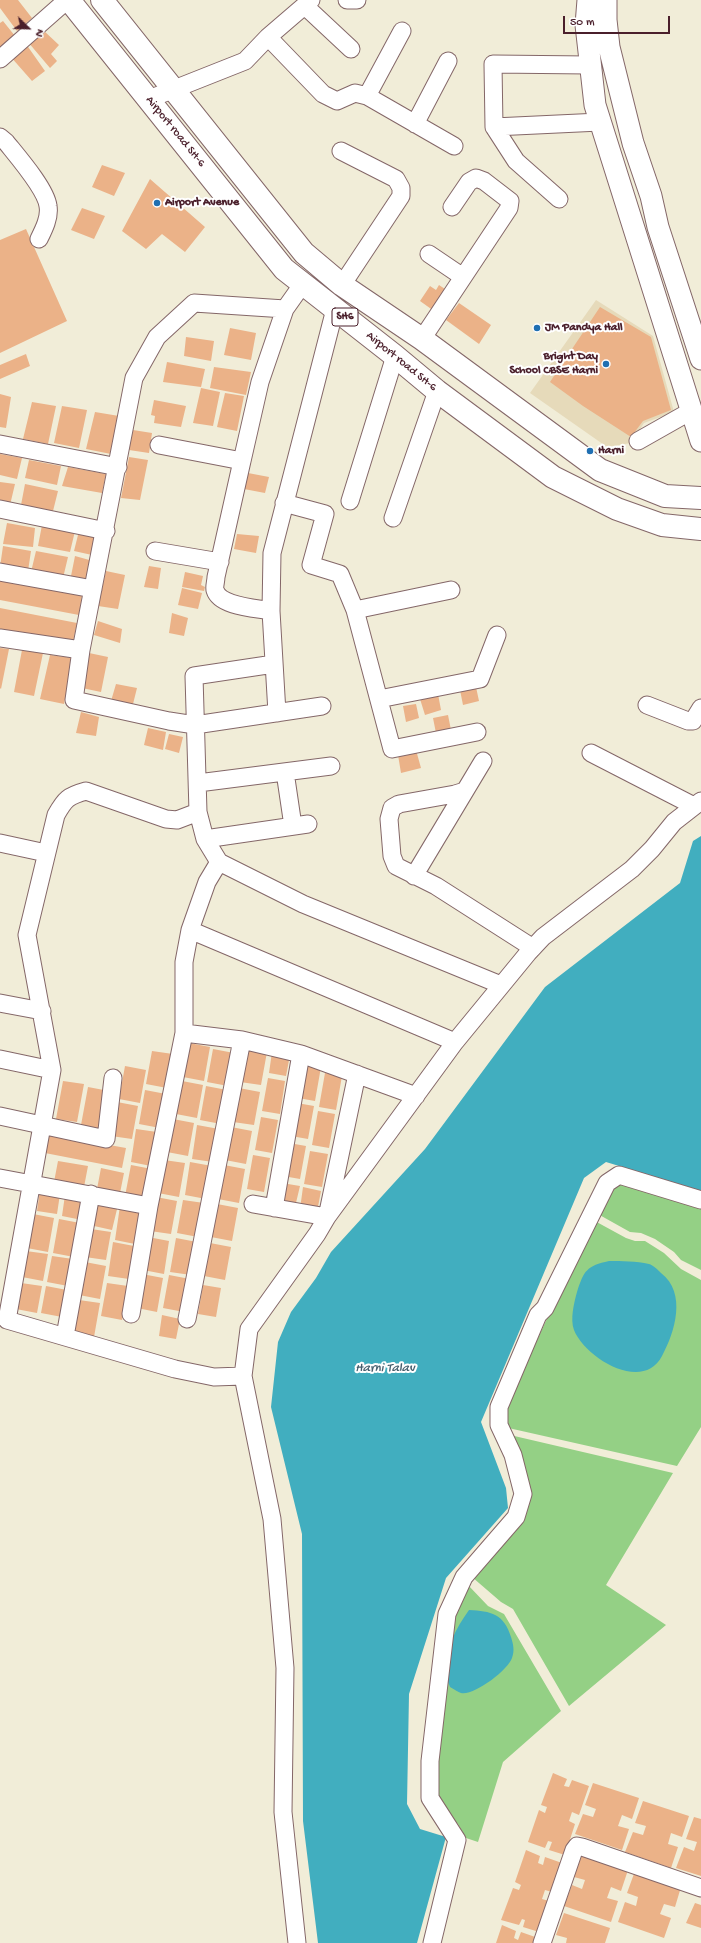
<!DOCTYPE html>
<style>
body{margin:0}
#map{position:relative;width:701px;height:1943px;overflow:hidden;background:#f1edd8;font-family:"Gochi Hand",sans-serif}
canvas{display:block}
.north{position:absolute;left:8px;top:8px;width:40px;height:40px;-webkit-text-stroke:3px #fff;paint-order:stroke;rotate:113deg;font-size:11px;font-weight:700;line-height:16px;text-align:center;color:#4a1f2b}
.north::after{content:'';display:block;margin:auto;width:14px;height:18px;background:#4a1f2b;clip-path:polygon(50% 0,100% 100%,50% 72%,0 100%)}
.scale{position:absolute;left:563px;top:16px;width:107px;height:18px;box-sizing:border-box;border:2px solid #4a1f2b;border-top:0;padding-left:5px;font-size:12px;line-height:14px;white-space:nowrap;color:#4a1f2b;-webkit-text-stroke:3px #fff;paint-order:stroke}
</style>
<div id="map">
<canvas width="701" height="1943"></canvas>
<div class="north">N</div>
<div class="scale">50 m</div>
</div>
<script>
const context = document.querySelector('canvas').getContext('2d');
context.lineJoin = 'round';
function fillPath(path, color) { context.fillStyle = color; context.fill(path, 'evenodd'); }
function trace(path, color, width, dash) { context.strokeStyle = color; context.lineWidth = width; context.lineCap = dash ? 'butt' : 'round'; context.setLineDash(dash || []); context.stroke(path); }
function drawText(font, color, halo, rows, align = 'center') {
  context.font = font + ' "Gochi Hand",sans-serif'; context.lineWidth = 4; context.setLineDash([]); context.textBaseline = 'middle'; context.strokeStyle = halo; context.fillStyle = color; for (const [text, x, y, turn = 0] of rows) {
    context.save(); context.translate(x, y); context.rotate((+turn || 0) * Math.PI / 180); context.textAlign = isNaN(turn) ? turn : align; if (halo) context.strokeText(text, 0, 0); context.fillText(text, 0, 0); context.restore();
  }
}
fillPath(new Path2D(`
 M596 300 653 336 674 412 644 423 631 443 607 447 530 393Z`), '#e6daba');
fillPath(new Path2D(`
 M617 1183 701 1208V1270L681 1260 674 1252 655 1239 641 1233 630 1232 596 1213Z
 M593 1220 626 1238 635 1241H645L664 1253 681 1269 701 1280V1427L677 1466 504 1427 503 1413Z
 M510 1435 673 1473 606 1585 666 1625 569 1706 513 1609 501 1602 472 1577 522 1519Z
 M468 1585 488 1606 504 1614 561 1711 503 1762 478 1842 466 1838 458 1824 434 1798 450 1616Z`), '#94d085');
fillPath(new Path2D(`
 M701 836V1191L606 1162 584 1178 481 1422 506 1488 508 1508 446 1578 409 1694 407 1804 420 1829 446 1837 417 1943H318L303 1821 302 1534 271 1407 278 1342 291 1312 316 1278 331 1252 425 1149 545 987 680 883 693 841Z
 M609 1261C622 1261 636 1261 649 1264 653 1265 658 1270 661 1273 687 1293 675 1332 662 1356 643 1393 585 1358 574 1330 570 1319 574 1303 577 1292 584 1270 587 1266 609 1261Z
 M469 1610C491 1611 504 1614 511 1637 513 1644 515 1650 512 1658 508 1670 474 1696 461 1693 458 1692 454 1689 450 1687 449 1683 445 1677 445 1672 445 1649 456 1628 469 1610Z`), '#41aebf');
fillPath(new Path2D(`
 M0 0H18L32 18 17 31 0 8Z
 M3 21 15 36 0 49V23Z
 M43 30 59 45 51 54 57 61 50 68 28 42Z
 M26 44 45 71 32 81 10 56Z
 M102 165 125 173 114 196 92 187Z
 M150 179 205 227 185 252 162 234 146 249 122 231Z
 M82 208 105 216 94 239 71 230Z
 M26 229 67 321 0 353V240Z
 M439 285 448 291 434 311 420 301 430 286 436 290Z
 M459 303 491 325 479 344 446 320Z
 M600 307 651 337 671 410 643 421 631 437 583 406 550 382Z
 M230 328 256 333 251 360 224 355Z
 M186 337 214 341 211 361 184 356Z
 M26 354 30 366 0 379V365Z
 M167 362 205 369 201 387 163 382Z
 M214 367 251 372 246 395 210 388Z
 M201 388 220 392 213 426 193 423Z
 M225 393 244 396 237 431 217 427Z
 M0 394 11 397 6 428 0 427Z
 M154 400 186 406 181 427 154 423 155 416 151 415Z
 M32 402 56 406 48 444 23 439Z
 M62 406 87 410 79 448 54 443Z
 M95 412 119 416 111 454 86 449Z
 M133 430 152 433 149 453 129 450Z
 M0 454 22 458 17 479 0 475Z
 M129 457 148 460 140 500 121 498Z
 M29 460 61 466 57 485 25 478Z
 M68 467 106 474 102 493 62 486Z
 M248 473 269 477 265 493 244 489Z
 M0 482 15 484 10 505 0 503Z
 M25 484 58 491 53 511 21 505Z
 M7 523 35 528 33 547 3 544Z
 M42 525 75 531 70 552 38 546Z
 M79 531 96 536 92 555 74 551Z
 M237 534 259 536 256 553 234 549Z
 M3 546 31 551 28 571 0 567Z
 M36 551 68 557 63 578 31 572Z
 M75 556 93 561 89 580 71 576Z
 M149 566 161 568 158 589 144 587Z
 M106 571 125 575 118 609 98 606Z
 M185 572 203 576 201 585 205 587 204 591 182 587Z
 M0 579 82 596 79 615 0 600Z
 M182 588 202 593 198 609 178 605Z
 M0 608 77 623 73 642 0 629Z
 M172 613 188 618 184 636 169 633Z
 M98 621 122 629 120 643 94 635Z
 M0 648 9 649 1 689 0 688Z
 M22 650 43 653 34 696 14 692Z
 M89 653 108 657 101 692 82 688Z
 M50 655 73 658 64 704 40 699Z
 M116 684 137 688 133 704 111 701Z
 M476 687 479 701 463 705 460 690Z
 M438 694 441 710 425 715 420 699Z
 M416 704 419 718 406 722 403 706Z
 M81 712 99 717 96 736 76 733Z
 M448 715 451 730 436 733 433 718Z
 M148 728 166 732 163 750 144 745Z
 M169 734 183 737 179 753 165 749Z
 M416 750 421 768 401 773 398 755Z
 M189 1043 210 1047 204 1081 183 1077Z
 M246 1048 267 1052 261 1085 240 1082Z
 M213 1049 234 1053 228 1086 207 1082Z
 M152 1051 173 1054 167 1088 146 1084Z
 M272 1052 290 1055 286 1076 269 1073Z
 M304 1064 321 1067 315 1101 298 1098Z
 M125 1066 146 1070 140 1103 119 1099Z
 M325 1073 342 1076 336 1110 319 1107Z
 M268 1078 285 1081 280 1114 262 1111Z
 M63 1081 84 1084 77 1122 56 1119Z
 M182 1081 203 1085 197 1118 176 1114Z
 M206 1086 227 1090 221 1124 200 1120Z
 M88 1087 109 1091 102 1129 81 1125Z
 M239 1088 260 1092 254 1125 233 1122Z
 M145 1090 166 1094 160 1128 139 1124Z
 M117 1102 138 1106 132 1139 111 1136Z
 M297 1103 314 1106 308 1139 291 1136Z
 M318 1111 335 1114 329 1148 312 1145Z
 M261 1117 278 1120 272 1153 255 1150Z
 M173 1119 194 1123 188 1156 167 1152Z
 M197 1125 219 1129 213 1162 192 1159Z
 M231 1127 252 1131 246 1164 225 1160Z
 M136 1129 157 1132 151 1166 131 1162Z
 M48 1134 126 1148 122 1168 45 1153Z
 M289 1143 306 1146 300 1179 283 1176Z
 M310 1151 328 1154 322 1187 304 1184Z
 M253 1155 270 1158 264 1192 247 1189Z
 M164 1160 185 1163 179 1197 158 1193Z
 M58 1161 88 1166 84 1187 54 1182Z
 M190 1162 212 1166 206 1199 185 1195Z
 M131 1165 152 1169 145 1200 125 1196Z
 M224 1165 245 1169 239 1203 218 1199Z
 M101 1168 124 1173 120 1193 97 1189Z
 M282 1183 300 1186 295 1207 278 1204Z
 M303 1187 321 1191 317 1212 300 1209Z
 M40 1190 60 1194 57 1214 37 1211Z
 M65 1195 85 1199 82 1220 62 1216Z
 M156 1197 177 1201 171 1234 150 1231Z
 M183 1200 204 1203 198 1237 177 1233Z
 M98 1202 118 1205 112 1230 94 1226Z
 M217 1204 238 1208 232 1241 211 1237Z
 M120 1206 141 1210 135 1244 115 1240Z
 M33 1214 54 1218 48 1252 27 1248Z
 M59 1219 80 1223 74 1257 53 1253Z
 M91 1229 111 1232 106 1260 85 1257Z
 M148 1237 169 1241 164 1274 143 1270Z
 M176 1238 197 1242 191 1275 170 1272Z
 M113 1242 134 1246 129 1279 108 1276Z
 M210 1243 231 1247 225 1280 204 1276Z
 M26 1251 48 1254 43 1281 22 1277Z
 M52 1256 73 1259 68 1286 47 1282Z
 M85 1262 106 1266 100 1299 79 1295Z
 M142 1274 163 1278 157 1312 137 1308Z
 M169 1275 190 1279 184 1312 163 1308Z
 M21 1283 42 1286 37 1313 16 1309Z
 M107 1283 128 1286 122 1320 101 1316Z
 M203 1285 221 1288 216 1317 198 1314Z
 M46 1286 67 1290 62 1317 41 1313Z
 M79 1300 100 1303 94 1337 73 1333Z
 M162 1315 180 1319 176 1339 159 1336Z
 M553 1773 567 1779 564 1786 569 1787 572 1780 589 1786 579 1815 572 1812 569 1821 575 1824 565 1855 549 1850 552 1842 548 1841 545 1848 528 1842 539 1810 545 1813 547 1807 541 1805Z
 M593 1783 639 1798 632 1819 622 1815 618 1826 629 1829 622 1850 575 1834 583 1814 593 1817 596 1809 585 1805Z
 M643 1801 689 1816 682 1837 671 1833 668 1844 678 1847 671 1868 625 1852 633 1832 643 1835 646 1826 635 1823Z
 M694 1817 701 1819V1876L676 1868 684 1847 694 1851 697 1842 686 1839Z
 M526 1850 540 1856 538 1863 543 1865 545 1857 562 1863 552 1892 545 1890 542 1899 549 1901 539 1932 523 1927 525 1920 522 1919 519 1925 501 1920 513 1888 519 1890 521 1885 515 1882Z
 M582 1855 628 1870 621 1891 611 1887 607 1898 618 1901 611 1922 564 1906 572 1885 582 1889 585 1880 574 1877Z
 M635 1871 681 1887 675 1907 664 1904 660 1914 671 1918 664 1938 618 1922 625 1902 636 1906 638 1897 627 1893Z
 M695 1903 701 1905V1928L686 1923Z
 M564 1913 610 1928 605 1943H566L567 1938 556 1935Z
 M502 1925 516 1931 514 1938 518 1940 521 1932 538 1938 537 1943H496Z`), '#ebb288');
const minor = new Path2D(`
 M347 0H357
 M305 6 351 49
 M268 37 323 94 337 101 355 93 367 96 454 146
 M0 59 67 0
 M367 96 402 31
 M149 99 245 61 268 37 311 0
 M415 124 448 61
 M494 127 600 122
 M0 137 6 142C18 157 46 189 48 206 50 217 44 229 39 239
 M341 151 396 179 401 188V196L342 285
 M559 199 516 161 494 127 493 64 589 65
 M429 254 463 277
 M285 309 194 303 157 337 134 378 81 650 74 700 169 721 195 725 322 706
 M422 339 509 208 510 201 484 181 476 178 469 182 452 207
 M638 441 691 411
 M0 444 118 467
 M159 445 242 461 260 382 285 309 302 285
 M242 461 216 577C216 581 214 587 215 590 220 607 257 608 271 611
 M350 501 395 356
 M284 503 325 514 311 565 340 574 355 610 392 749 477 732
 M0 509 106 531
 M393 518 437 391
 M155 551 220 562
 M0 572 93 589
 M355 610 451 590
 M0 638 81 650
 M379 699 480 679 497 635
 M647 705 688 721H693L701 708
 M277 713 271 611 272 553 335 309
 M591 753 694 806
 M285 772 293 826
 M198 783 331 766
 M465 791 455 794 399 804 392 808 389 819 392 856 396 866 436 886 533 948
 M198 812 177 820 166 819 86 791C68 796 65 799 56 815L27 935 52 1070 7 1320 175 1369 214 1377 243 1376 249 1329 317 1234 327 1217 357 1074
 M205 839 308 824
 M0 843 46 853
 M219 862 303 904 501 985
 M414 876 483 761
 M190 930 455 1042
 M0 1003 42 1011
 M184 1033 242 1040 301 1054 416 1096
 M0 1059 52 1070
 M0 1116 106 1139 113 1078
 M0 1178 149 1206
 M253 1204 327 1217 455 1042 528 953 543 937 632 869 652 849 674 822 701 801
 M274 1208 301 1054
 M131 1314 149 1206 184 1033V962L190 930 207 882 219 862 205 839 198 812 194 676 274 664
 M187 1319 242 1040
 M65 1336 91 1194
 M243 1376 272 1519 285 1668 283 1812 297 1943
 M432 1943 457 1840 430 1798V1761L447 1614 464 1577 516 1517 523 1494 513 1455 499 1425V1407L538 1315 545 1308 607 1183 619 1175 701 1200
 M542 1943 574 1850 577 1846 582 1847 701 1888`);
const tertiary = new Path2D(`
 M588 0 586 25 595 105 701 441
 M606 0V20L609 47 633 143 651 196 658 227 701 359`);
const primary = new Path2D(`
 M69 0 284 269 395 356 437 391 553 477 617 509 662 525 701 529
 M102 0 304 253 342 285 422 339 600 470 665 496 701 498`);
trace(minor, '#846768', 19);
trace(tertiary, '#846768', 23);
trace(primary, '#846768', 24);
trace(minor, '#fff', 17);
trace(tertiary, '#fff', 21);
trace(primary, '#fff', 22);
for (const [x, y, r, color] of [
 [157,203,4,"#1f6fb2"],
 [537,328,4,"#1f6fb2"],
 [606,364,4,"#1f6fb2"],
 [590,451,4,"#1f6fb2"]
]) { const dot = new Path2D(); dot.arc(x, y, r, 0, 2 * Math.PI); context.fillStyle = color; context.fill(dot); trace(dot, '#fff', 1.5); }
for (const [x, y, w] of [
 [345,317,26]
]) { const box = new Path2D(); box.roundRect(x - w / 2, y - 9, w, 18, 3); context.fillStyle = '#fff'; context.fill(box); trace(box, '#4a1f2b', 1); }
drawText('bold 11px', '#4a1f2b', null, [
 ["SH6",345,317]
]);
drawText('12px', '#4a1f2b', '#fff', [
 ["Airport road SH-6",175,132,51],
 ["Airport road SH-6",401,362,39]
]);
drawText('bold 12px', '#4a1f2b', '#fff', [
 ["Airport Avenue",165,203],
 ["JM Pandya Hall",545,328],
 ["Bright Day",598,357,"right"],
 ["School CBSE Harni",598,371,"right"],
 ["Harni",598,451]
], 'left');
drawText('italic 13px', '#465f6e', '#fff', [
 ["Harni Talav",385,1369]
]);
</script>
